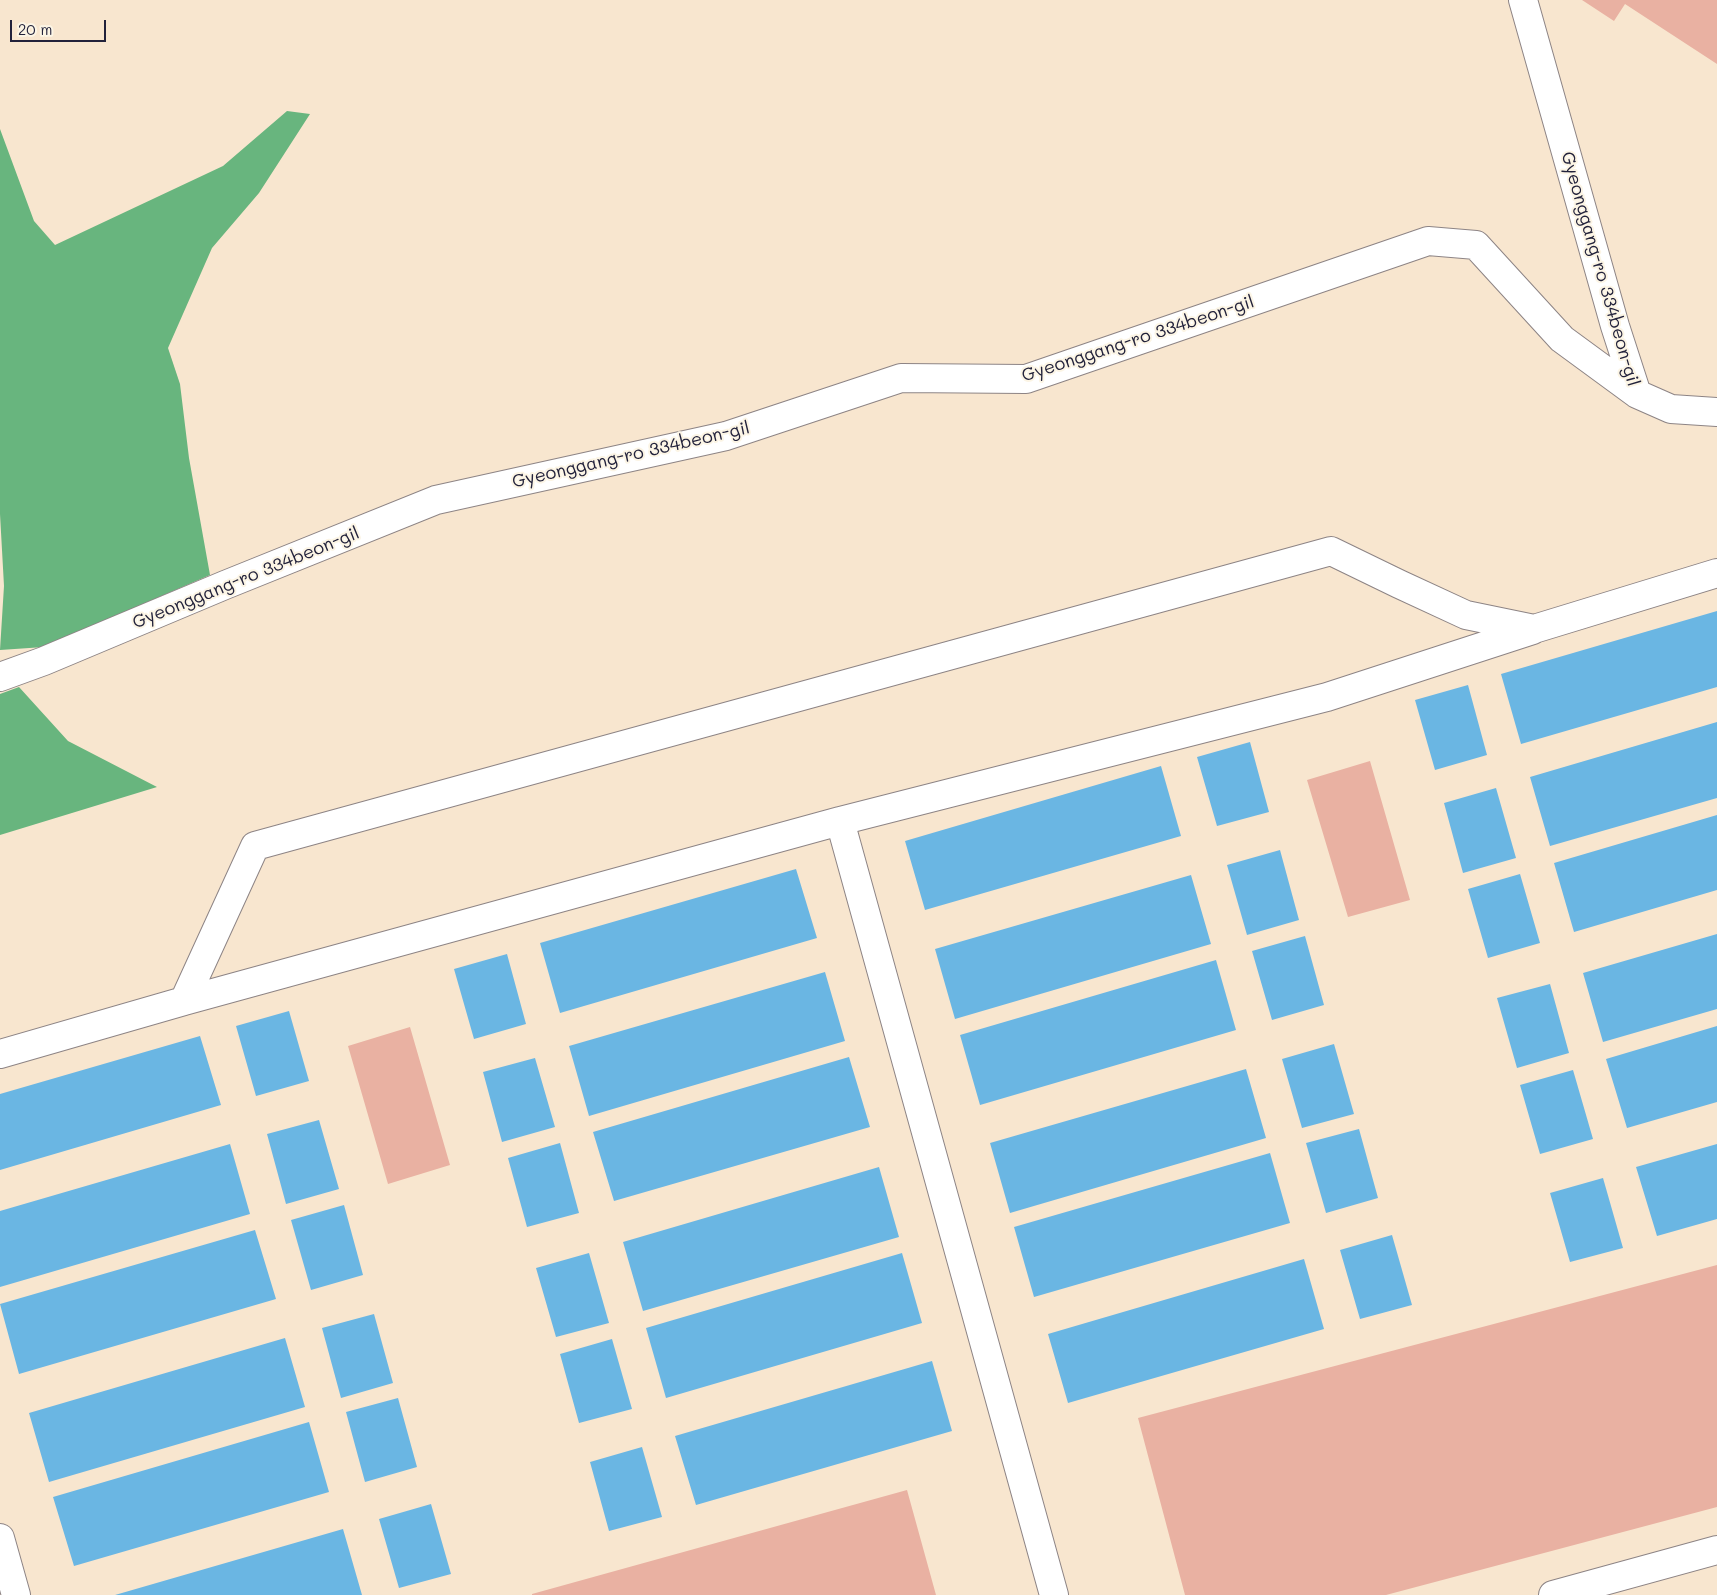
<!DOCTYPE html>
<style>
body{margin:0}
#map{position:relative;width:1717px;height:1595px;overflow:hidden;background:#f8e6cf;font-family:Mali,sans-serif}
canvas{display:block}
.scale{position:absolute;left:10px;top:20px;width:96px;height:22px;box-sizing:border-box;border:2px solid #22223b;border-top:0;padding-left:6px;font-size:15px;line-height:18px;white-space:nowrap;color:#22223b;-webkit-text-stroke:4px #fcf5e5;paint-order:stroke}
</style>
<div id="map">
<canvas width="1717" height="1595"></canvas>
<div class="scale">20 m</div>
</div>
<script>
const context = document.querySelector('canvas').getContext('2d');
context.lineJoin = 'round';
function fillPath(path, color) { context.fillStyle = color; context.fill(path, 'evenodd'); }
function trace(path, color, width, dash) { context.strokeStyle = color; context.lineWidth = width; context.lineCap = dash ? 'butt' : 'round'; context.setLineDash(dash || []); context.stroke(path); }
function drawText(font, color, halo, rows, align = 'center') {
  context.font = font + ' Mali,sans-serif'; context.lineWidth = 4; context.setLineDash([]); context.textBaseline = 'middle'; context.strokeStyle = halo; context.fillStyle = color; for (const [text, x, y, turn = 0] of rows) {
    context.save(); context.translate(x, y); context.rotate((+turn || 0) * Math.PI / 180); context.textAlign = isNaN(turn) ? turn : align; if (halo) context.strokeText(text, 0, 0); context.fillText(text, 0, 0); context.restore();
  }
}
fillPath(new Path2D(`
 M287 111 310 114 259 193 212 248 168 348 180 384 189 458 210 575 44 647 0 650 4 586 0 514V129L34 221 55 245 223 166Z
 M19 687 68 741 157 787 0 835V694Z`), '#68b57e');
fillPath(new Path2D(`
 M1717 611V687L1521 744 1501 674Z
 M1468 685 1487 755 1435 770 1415 700Z
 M1717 722V798L1550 846 1530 777Z
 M1250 742 1269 812 1217 826 1197 757Z
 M1161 766 1181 836 925 910 905 841Z
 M1496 788 1516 858 1463 873 1444 803Z
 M1717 815V890L1574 932 1554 863Z
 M1280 850 1299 920 1247 935 1227 865Z
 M796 869 817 938 560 1013 540 943Z
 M1520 874 1540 943 1488 958 1468 889Z
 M1191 875 1211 944 955 1019 935 949Z
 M1717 934V1009L1603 1042 1583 973Z
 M1305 936 1324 1005 1272 1020 1252 951Z
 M507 954 526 1024 474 1039 454 969Z
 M1216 960 1236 1030 980 1105 960 1035Z
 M825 972 845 1041 589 1116 569 1046Z
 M1550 984 1569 1053 1517 1068 1497 998Z
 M289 1011 309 1081 256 1096 236 1026Z
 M1717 1026V1102L1627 1128 1606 1059Z
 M200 1036 221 1105 0 1170V1094Z
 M1334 1044 1354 1114 1302 1128 1282 1059Z
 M849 1057 870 1127 614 1201 593 1132Z
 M535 1058 555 1127 502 1142 483 1072Z
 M1246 1069 1266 1138 1010 1213 990 1143Z
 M1573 1070 1593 1139 1540 1154 1520 1085Z
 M319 1120 339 1189 286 1204 267 1134Z
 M1359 1129 1378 1198 1326 1213 1306 1143Z
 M560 1143 579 1213 527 1227 508 1158Z
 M230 1144 250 1214 0 1287V1211Z
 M1717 1144V1219L1657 1236 1636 1167Z
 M1270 1153 1290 1223 1034 1297 1014 1227Z
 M879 1167 899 1237 643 1311 623 1242Z
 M1603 1178 1623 1248 1570 1262 1550 1193Z
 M344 1205 363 1275 311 1290 291 1220Z
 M255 1230 276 1299 19 1374 0 1304Z
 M1392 1235 1412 1305 1360 1319 1340 1250Z
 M589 1253 609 1323 556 1337 536 1268Z
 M902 1253 922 1323 666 1398 646 1328Z
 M1304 1259 1324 1329 1068 1403 1048 1334Z
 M374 1314 393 1383 341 1398 322 1328Z
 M285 1338 305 1407 49 1482 29 1413Z
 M612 1339 632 1409 579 1423 560 1354Z
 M932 1361 952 1431 696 1505 675 1436Z
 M398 1398 417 1467 365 1482 346 1412Z
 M309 1422 329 1492 74 1566 53 1497Z
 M642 1447 662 1517 609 1531 590 1462Z
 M431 1504 451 1574 399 1588 379 1519Z
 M343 1529 362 1595H115Z`), '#6ab6e3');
fillPath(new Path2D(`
 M1582 0H1717V64L1625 4 1614 21Z
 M1370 761 1410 900 1348 917 1307 780Z
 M410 1027 450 1165 388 1184 348 1046Z
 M1717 1265V1507L1386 1595H1185L1138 1418Z
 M907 1490 936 1595H532V1594Z`), '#e9b1a2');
const minor = new Path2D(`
 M1637 394 1671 409 1717 412
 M0 677 44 661 225 585 436 500 726 436 901 378 1026 379 1428 241 1476 245 1562 339 1637 394 1615 326 1523 0
 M840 821 1327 697 1533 630
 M184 1001 840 821 1054 1595
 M0 1054 184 1001 255 846 1331 551 1399 584 1466 615 1534 629 1717 573
 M0 1538 16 1595
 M1553 1595 1717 1550`);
trace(minor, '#8d8485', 30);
trace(minor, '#fff', 28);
drawText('18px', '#22223b', '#fcf5e5', [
 ["Gyeonggang-ro 334beon-gil",1600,269,74],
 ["Gyeonggang-ro 334beon-gil",1138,339,-18],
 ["Gyeonggang-ro 334beon-gil",631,455,-13],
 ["Gyeonggang-ro 334beon-gil",246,578,-22]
]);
</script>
